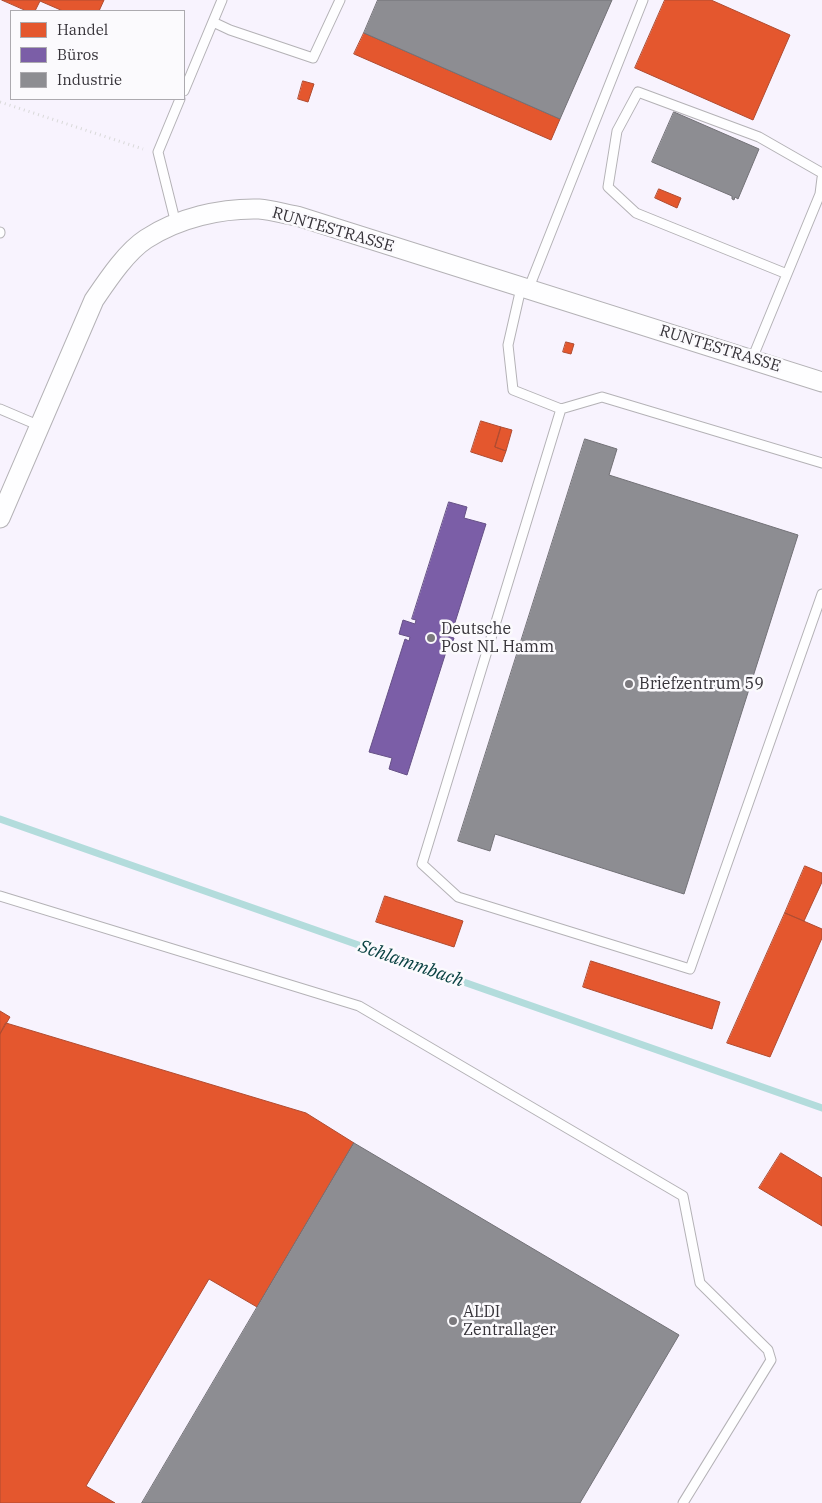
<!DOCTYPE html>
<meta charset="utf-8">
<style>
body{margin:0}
#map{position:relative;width:822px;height:1503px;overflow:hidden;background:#fbfbfc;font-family:"IBM Plex Serif",serif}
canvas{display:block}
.legend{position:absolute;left:10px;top:10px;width:175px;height:90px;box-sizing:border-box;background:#fbfafd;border:1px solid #acaaaf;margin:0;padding:6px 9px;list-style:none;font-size:15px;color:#363339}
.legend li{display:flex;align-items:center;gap:10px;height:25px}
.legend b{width:25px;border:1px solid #acaaaf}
</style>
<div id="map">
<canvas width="822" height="1503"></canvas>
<ul class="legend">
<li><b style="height:14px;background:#e4572e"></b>Handel</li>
<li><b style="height:14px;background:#7b5ea7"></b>Büros</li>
<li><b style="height:14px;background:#8d8d92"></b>Industrie</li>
</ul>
</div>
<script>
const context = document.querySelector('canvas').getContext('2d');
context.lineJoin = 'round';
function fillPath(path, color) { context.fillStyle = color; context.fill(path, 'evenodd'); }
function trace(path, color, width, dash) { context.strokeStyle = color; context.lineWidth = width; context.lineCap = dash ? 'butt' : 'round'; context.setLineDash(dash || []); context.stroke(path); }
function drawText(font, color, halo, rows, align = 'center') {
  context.font = font + ' "IBM Plex Serif",serif'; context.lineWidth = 5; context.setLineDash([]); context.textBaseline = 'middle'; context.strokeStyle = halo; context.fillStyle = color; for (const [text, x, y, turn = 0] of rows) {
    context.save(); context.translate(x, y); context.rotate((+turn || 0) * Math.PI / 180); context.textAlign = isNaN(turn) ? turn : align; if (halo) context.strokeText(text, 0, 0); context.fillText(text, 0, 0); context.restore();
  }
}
fillPath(new Path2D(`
 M0 0H822V1503H0ZM11 11H184V99H11Z`), '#f8f3fe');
const shops = new Path2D(`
 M2 0H104L99 11H63L40 1 35 11H27Z
 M665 0H711L790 35 753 120 635 68Z
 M364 33 560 119 551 140 354 54Z
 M303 81 314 84 308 102 298 99Z
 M659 189 681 198 677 208 655 198Z
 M566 342 574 344 571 354 563 352Z
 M481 421 501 427 495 447 506 451 502 462 471 452Z
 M501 427 512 430 506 451 495 447Z
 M805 866 822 873V882L804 921 785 913Z
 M385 896 463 921 454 947 376 922Z
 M785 913 822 929V938L770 1057 727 1043Z
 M591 961 720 1002 712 1029 583 987Z
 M0 1011 10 1017 0 1034Z
 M6 1023 306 1113 354 1143 257 1307 209 1279 86 1486 115 1503H0V1034Z
 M781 1153 822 1178V1226L759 1188Z`);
fillPath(shops, '#e4572e');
trace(shops, '#b04c31', 1);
const offices = new Path2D(`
 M449 502 467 507 464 518 486 524 452 632 448 630 446 636 454 638 451 648 443 646 441 651 446 652 407 775 389 769 392 758 369 752 405 639 409 641 410 637 399 634 403 620 415 624 416 620 412 619Z`);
fillPath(offices, '#7b5ea7');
trace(offices, '#665186', 1);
const industry = new Path2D(`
 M378 0H612L560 119 364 33Z
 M674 112 759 149 738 199 735 197 734 200 732 199V196L652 162Z
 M585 439 617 449 609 475 798 535 684 894 495 834 490 851 458 841Z
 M354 1143 679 1335 580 1503H142Z`);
fillPath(industry, '#8d8d92');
trace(industry, '#737277', 1);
trace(new Path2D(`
 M0 819 822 1108`), '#b3dcdc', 7);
const lane = new Path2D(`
 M213 22 230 30 313 58 340 0
 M184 91 222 0
 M176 224 158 152 180 99
 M0 233V232
 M787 274 636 213 608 187 617 131 638 92 759 137 822 173
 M521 288 508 345 513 390 561 409 602 397 822 463
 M528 290 643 0
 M752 359 820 194 822 178
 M0 409 40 426
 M561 409 422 864 458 897 690 969 822 594
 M0 896 359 1006 683 1196 700 1283 768 1350 771 1360 683 1503`);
const street = new Path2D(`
 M0 518 94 300C107 281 126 252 146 239 178 218 221 208 259 209 272 210 285 214 297 216L822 382`);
trace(lane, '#b4b2b6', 11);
trace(street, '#b4b2b6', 21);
trace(new Path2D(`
 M0 102 143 149`), '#d9d9d9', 3, [1, 4]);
trace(lane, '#fefeff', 9);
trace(street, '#fefeff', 19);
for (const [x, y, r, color] of [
 [431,638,5,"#7b797d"],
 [629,684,5,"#7b797d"],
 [453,1321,5,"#7b797d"]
]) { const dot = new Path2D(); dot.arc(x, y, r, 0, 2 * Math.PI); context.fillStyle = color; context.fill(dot); trace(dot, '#fbfafd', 2); }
drawText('16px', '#363339', '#fbfafd', [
 ["RUNTESTRASSE",333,230,16],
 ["RUNTESTRASSE",720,349,17]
]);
drawText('16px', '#363339', '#fbfafd', [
 ["Deutsche",441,629],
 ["Post NL Hamm",441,647],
 ["Briefzentrum 59",639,684],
 ["ALDI",463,1312],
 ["Zentrallager",463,1330]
], 'left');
drawText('italic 18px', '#094142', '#fbfafd', [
 ["Schlammbach",411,964,19]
]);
</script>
